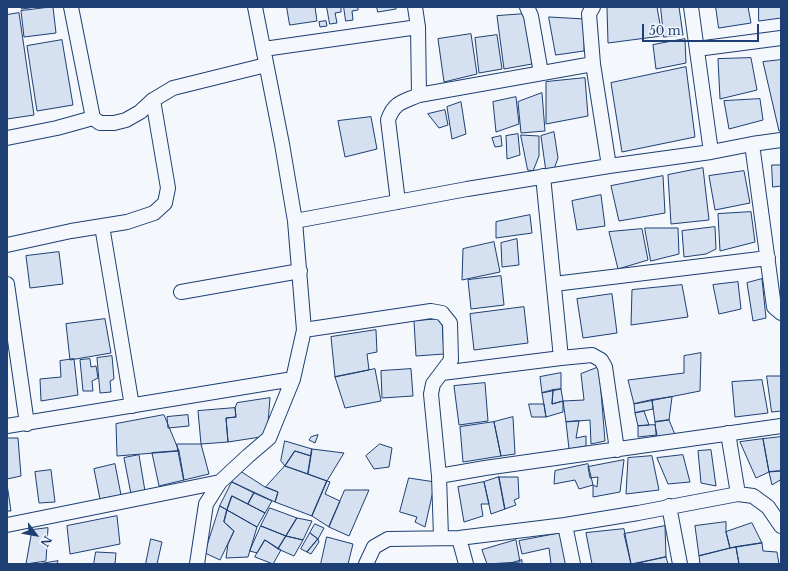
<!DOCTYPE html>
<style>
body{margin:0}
#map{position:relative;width:788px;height:571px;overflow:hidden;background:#f4f7fb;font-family:"Libre Baskerville",serif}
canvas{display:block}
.frame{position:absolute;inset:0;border:8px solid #1d3f73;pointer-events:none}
.north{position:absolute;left:16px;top:515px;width:40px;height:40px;-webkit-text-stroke:3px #f4f7fb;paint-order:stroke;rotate:122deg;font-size:11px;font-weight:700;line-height:16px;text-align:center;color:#1d3f73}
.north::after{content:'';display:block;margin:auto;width:14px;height:18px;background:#1d3f73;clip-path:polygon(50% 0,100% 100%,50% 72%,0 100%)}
.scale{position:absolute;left:642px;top:24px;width:117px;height:18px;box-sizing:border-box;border:2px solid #1d3f73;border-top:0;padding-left:5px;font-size:12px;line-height:14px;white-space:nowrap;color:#1d3f73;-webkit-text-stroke:3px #f4f7fb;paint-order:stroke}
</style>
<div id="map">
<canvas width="788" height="571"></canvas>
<div class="frame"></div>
<div class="north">N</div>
<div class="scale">50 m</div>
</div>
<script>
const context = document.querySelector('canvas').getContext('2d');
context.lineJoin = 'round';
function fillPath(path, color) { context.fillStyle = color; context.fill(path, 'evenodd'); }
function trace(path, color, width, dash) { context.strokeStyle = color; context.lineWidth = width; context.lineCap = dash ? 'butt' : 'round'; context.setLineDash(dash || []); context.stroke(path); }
const building = new Path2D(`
 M22 7H36L22 9Z
 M53 7 56 33 24 37 21 11Z
 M287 7H315L317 21 290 25Z
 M327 7H341V12L335 13 337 23 330 24Z
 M344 7H358V10L352 11 353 20 346 21Z
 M377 7H396V9L378 12Z
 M614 7H657L662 36 608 43 607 8Z
 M661 7H679L683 35 664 37Z
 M716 7H748L751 23 719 28Z
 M759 7H781V18L759 21Z
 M19 13 34 115 7 119V15Z
 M525 14 532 64 504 69 497 16Z
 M549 17 585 19 584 51 556 55Z
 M326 21 327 26 320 27 319 22Z
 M471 34 477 74 444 82 438 39Z
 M497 35 502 69 479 73 475 38Z
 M685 39 686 63 656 69 653 45Z
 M62 40 73 105 37 111 27 46Z
 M751 58 757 90 720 99 718 59Z
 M781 60V131H779L763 62Z
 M686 67 695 137 622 152 611 83Z
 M585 78 588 116 546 124V82Z
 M542 93 545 131 521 133 518 102Z
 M516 97 519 124 496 132 493 102Z
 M760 99 763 120 729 129 724 101Z
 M461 102 466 134 452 139 447 107Z
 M445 110 448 125 439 128 428 114Z
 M371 117 377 149 345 157 338 121Z
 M554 132 558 158 554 169 546 172 541 136Z
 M518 134 520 155 507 159 506 136Z
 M521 135 539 136V156L533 171 528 170Z
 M501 136 502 146 495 147 492 138Z
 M772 165H781V186L773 187Z
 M703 168 709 220 671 224 668 175Z
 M744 171 750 203 715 210 709 176Z
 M663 176 665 213 619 221 611 186Z
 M601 195 605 226 577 230 572 201Z
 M751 212 755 242 720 251 718 214Z
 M530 215 532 233 496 238V222Z
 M715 227 716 249 706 254 684 257 682 231Z
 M645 228H678L679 254 651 261Z
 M642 229 648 260 618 269 609 232Z
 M517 239 519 265 502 267 501 243Z
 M494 242 500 272 462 280 463 249Z
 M59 252 63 284 30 288 26 256Z
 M501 276 504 305 471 309 468 280Z
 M762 279 766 318 753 321 747 283Z
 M738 282 741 309 719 314 713 285Z
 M682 285 688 317 631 325 632 290Z
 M612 294 617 333 583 338 577 299Z
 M524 307 528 343 474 350 470 314Z
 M105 319 111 353 70 360 66 324Z
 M442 319 444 354 416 356 414 321Z
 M376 330 377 352 367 354 369 370 335 377 331 337Z
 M701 353 700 391 634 404 628 380 684 373V356Z
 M112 356 114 379 110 381 111 392 100 393 97 358Z
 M74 359 78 395 41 401 40 379 61 377 60 361Z
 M90 359 91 367 96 366 98 378 92 381 93 391H83L80 360Z
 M599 367 605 441 591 444 590 420 566 422 563 401 584 400 581 374Z
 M375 369 381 401 345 408 335 377Z
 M411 369 413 396 382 398 381 371Z
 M561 373V389L542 393 540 377Z
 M767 376H781V411L772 412Z
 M762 380 768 413 735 417 732 382Z
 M485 383 488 421 459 425 454 386Z
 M561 389 563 401 552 404 553 390Z
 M553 390 552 404 563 401V412L546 417 542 393Z
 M672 397 669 420 655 422 652 400Z
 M270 398 267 436 228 442 226 418 236 417 235 408 237 403Z
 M652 400 653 409 635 413 634 404Z
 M529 404H544L546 417H532Z
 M235 408 236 417 226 418 228 442 201 444 198 411Z
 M644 411 649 425 638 426 635 413Z
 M164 415 179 451 117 456 116 424Z
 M188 415 189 426 168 428 167 417Z
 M513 417 515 454 501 456 494 422Z
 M669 420 676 437 657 444 655 422Z
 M579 421 576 438 586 436V446L569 449 566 422Z
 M494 422 501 456 463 462 460 427Z
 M655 425 657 435 638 437V426Z
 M318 435 315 443 309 440 311 437Z
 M781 437V471L769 472 763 439Z
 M7 438H18L21 476 7 479Z
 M763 439 769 472 756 478 740 442Z
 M285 441 312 449 311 456 295 451 285 466 281 461Z
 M177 444H201L209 474 184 480Z
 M380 444 392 448 389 467 374 469 366 456Z
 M312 449 344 453 327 481 308 474Z
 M711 450 716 486 701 483 698 451Z
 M179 451 184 480 159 486 152 453Z
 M295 451 311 456 308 474 285 466Z
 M139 455 145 491 131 494 124 458Z
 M683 455 690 482 668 484 657 458Z
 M652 456 659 490 626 494 628 458Z
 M624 460 620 492 593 497V485L597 487 598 477 590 478 588 467Z
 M115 464 121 495 100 499 94 469Z
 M588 464 593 485 579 489 575 480 554 484 555 471Z
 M285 466 327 481 312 516 275 502 278 492 266 487Z
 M237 469 265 487 278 492 275 502 232 482Z
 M51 470 55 502 39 503 35 472Z
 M781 471V485L780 480 772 485 769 472Z
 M499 477H518L519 498 514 500 516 505 505 509Z
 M499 477 505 509 491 514 484 482Z
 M409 478 435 482 425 527 415 522 417 517 400 512Z
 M327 481 330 482 325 494 340 501 329 527 312 516Z
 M232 482 254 493 248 504 232 496 227 510 220 506Z
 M484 482 489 504H481L483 516 464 522 458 487Z
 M7 484 11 511H7Z
 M345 490H369L349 536 329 527Z
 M254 493 272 501 265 513 248 504Z
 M232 496 265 513 257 527 227 510Z
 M220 506 227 510 224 522 234 531 220 560 205 553Z
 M270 508 297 518 286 536 261 526Z
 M227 510 257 527 248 557 226 558 228 544 234 531 224 522Z
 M117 516 120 544 70 554 67 526Z
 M297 518 312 521 303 540 286 536Z
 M726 522V532L730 548 699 556 695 526Z
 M752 523 762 543 730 548 726 532Z
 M315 524 324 528 318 539 310 533Z
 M261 526 286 536 278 549 265 540 257 553 250 551Z
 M665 526 666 557 631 564 624 534Z
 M48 528 46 561 26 564 32 530Z
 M624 529 631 564H592L586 533Z
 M310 533 318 539 307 552 301 549Z
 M561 533 567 564H551L549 548 522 554 519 541Z
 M286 536 303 540 294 556 278 549Z
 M327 537 353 544 348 564H321Z
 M151 539 162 542 157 564H146Z
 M318 539 319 542 311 554 307 552Z
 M265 540 281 550 273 564 255 557Z
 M516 540 520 562 487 564 482 550Z
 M762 543 763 551 777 552 779 564H739L736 547Z
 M736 547 739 564H700L699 556Z
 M96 552 116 553 115 564H94Z
 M666 557 668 564H635Z
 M522 560V564H508Z
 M58 561 57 564H38Z`);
fillPath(building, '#d5e0f0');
trace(building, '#1d3f73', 1);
const minor = new Path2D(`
 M71 7 93 118 100 123H114L126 120 140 112 153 100 173 88 266 65
 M415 7 418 27 419 95
 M527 7 531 16 541 73
 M593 7 589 14 593 64 609 166
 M691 7 711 152
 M264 49 418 27
 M697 49 781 38
 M7 138 57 128 93 118
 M752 144 774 307 781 313
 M543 176 561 358
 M398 202 388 120C394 102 403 102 419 95L593 64
 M295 221 467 189 609 166 711 152 752 144 781 140
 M102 226 132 406
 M7 245 71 231 127 222 154 213 165 203 168 188 153 100
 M7 284 27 424
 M554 284 768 258
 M181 292 300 271
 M304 330 431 311 442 313 450 323 451 360 433 384 431 394 439 476 441 537
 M442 373 561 358 592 355 601 360 605 367 617 450
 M7 426 293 379
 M728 433 738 494
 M439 476 485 468 781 426
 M669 506 680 564
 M7 525 220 482
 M565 525 573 564
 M459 538 466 564
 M197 564 206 504 220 482 248 456 269 438 293 379 304 330 295 221 282 144 255 7
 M366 564 374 547 388 539 459 538 565 525 638 513 738 494 753 496 768 507 781 526`);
trace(minor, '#1d3f73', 16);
trace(minor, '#f4f7fb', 14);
</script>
